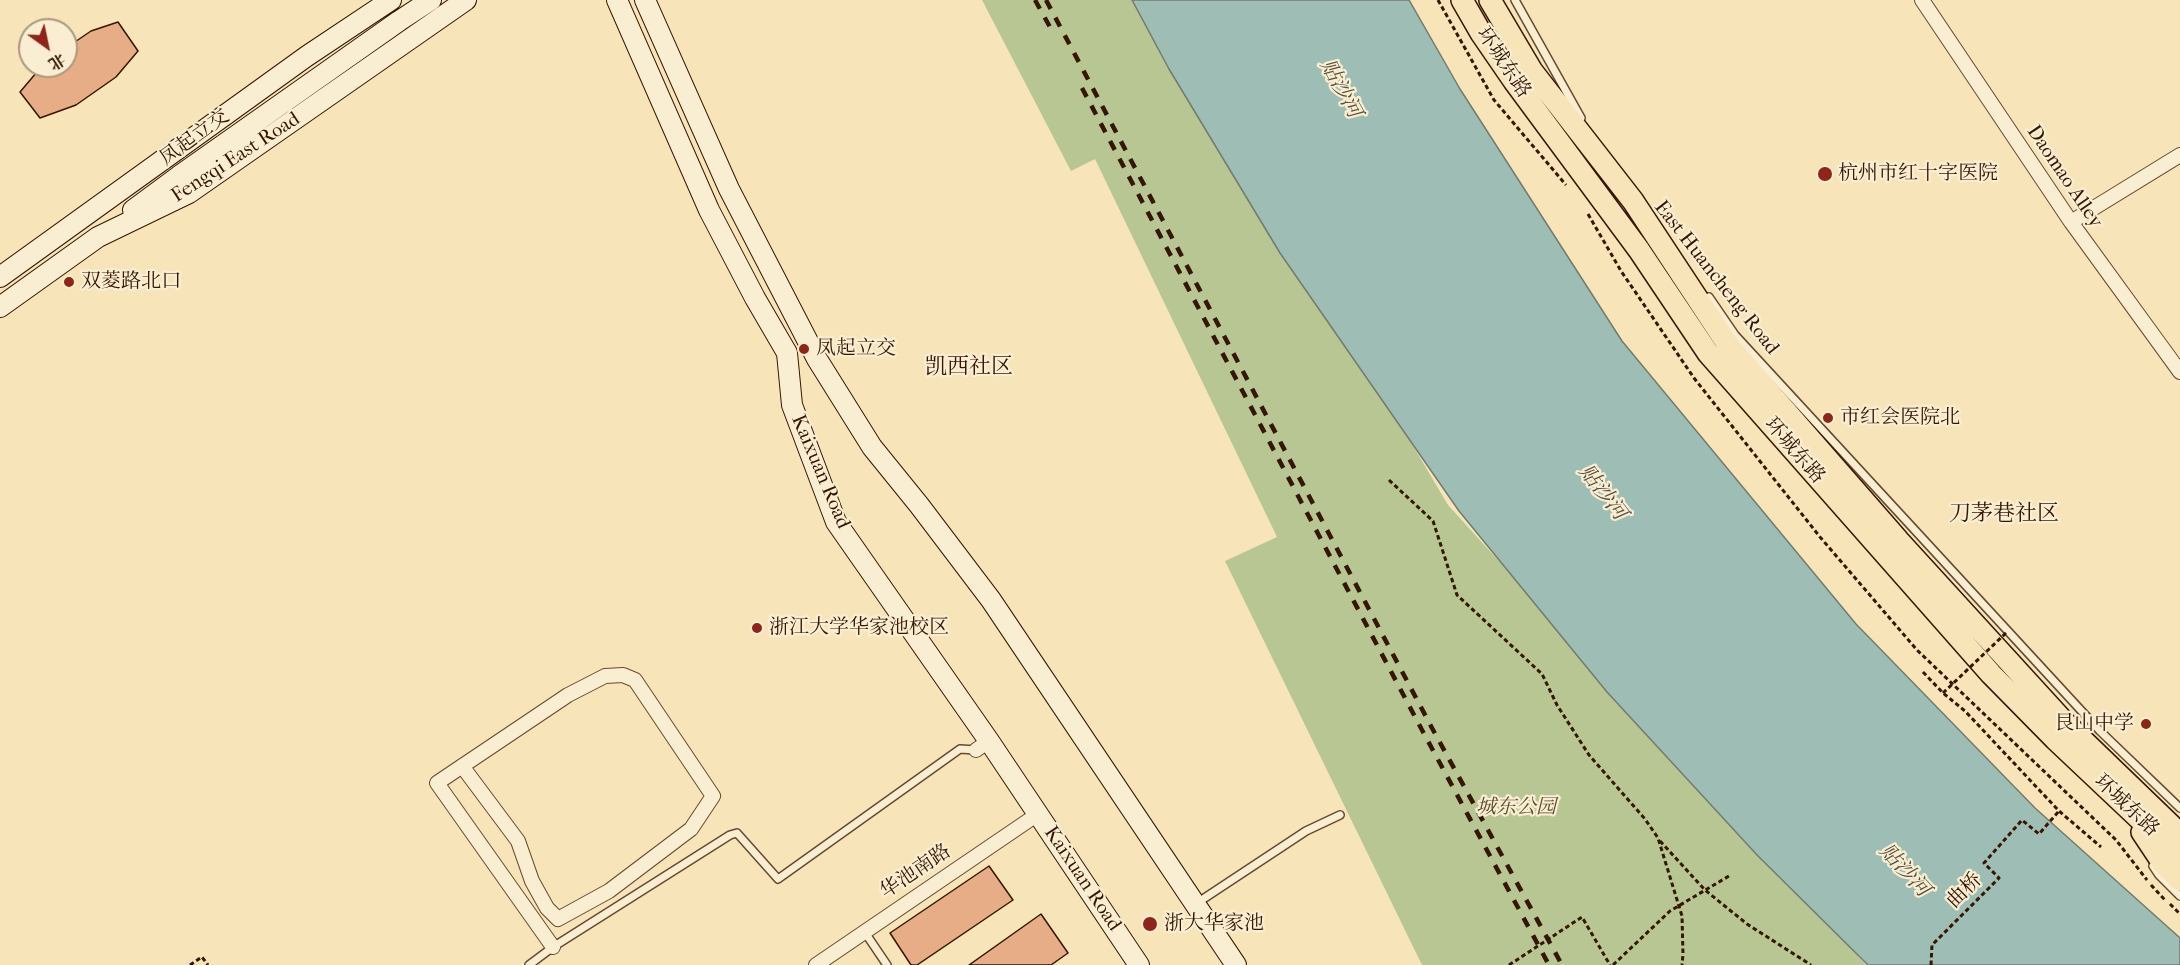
<!DOCTYPE html>
<meta charset="utf-8">
<style>
body{margin:0}
#map{position:relative;width:2180px;height:965px;overflow:hidden;background:#f7e5b9;font-family:"IM FELL French Canon","Noto Serif SC",serif}
canvas{display:block}
.north{position:absolute;left:18px;top:18px;width:60px;height:60px;box-sizing:border-box;background:#faeed2;border:2px solid #ab987f;border-radius:50%;rotate:147deg;font-size:16px;font-weight:700;line-height:24px;text-align:center;color:#351603}
.north::after{content:'';display:block;margin:auto;width:21px;height:27px;background:#8f2418;clip-path:polygon(50% 0,100% 100%,50% 72%,0 100%)}
</style>
<div id="map">
<canvas width="2180" height="965"></canvas>
<div class="north">北</div>
</div>
<script>
const context = document.querySelector('canvas').getContext('2d');
context.lineJoin = 'round';
function fillPath(path, color) { context.fillStyle = color; context.fill(path, 'evenodd'); }
function trace(path, color, width, dash) { context.strokeStyle = color; context.lineWidth = width; context.lineCap = dash ? 'butt' : 'round'; context.setLineDash(dash || []); context.stroke(path); }
function drawText(font, color, halo, rows, align = 'center') {
  context.font = font + ' "IM FELL French Canon","Noto Serif SC",serif'; context.lineWidth = 4.5; context.setLineDash([]); context.textBaseline = 'middle'; context.strokeStyle = halo; context.fillStyle = color; for (const [text, x, y, turn = 0] of rows) {
    context.save(); context.translate(x, y); context.rotate((+turn || 0) * Math.PI / 180); context.textAlign = isNaN(turn) ? turn : align; if (halo) context.strokeText(text, 0, 0); context.fillText(text, 0, 0); context.restore();
  }
}
fillPath(new Path2D(`
 M982 0H1150L1448 505 1866 965H1422L1225 561 1277 537 1095 159 1071 171Z`), '#b8c693');
const water = new Path2D(`
 M1132 0H1409L1460 89 1622 341 1856 624 2035 808 2180 938V965H1868L1758 856 1607 692 1459 511 1280 253 1169 69Z`);
fillPath(water, '#9ebeb5');
trace(water, '#747b6e', 1.5);
const building = new Path2D(`
 M118 22 138 51 116 77 76 105 40 118 20 92 42 66H66V48L91 31Z
 M989 866 1013 900 917 965H911L890 933Z
 M1041 914 1068 953 1051 965H969Z`);
fillPath(building, '#e6ad86');
trace(building, '#351603', 1.5);
const service = new Path2D(`
 M1515 0 1581 118
 M1709 297 1735 335 2100 731 2180 808
 M2153 866 2159 875 2180 896
 M1197 903 1306 831 1340 815
 M864 931 887 965
 M529 965 553 947 730 835 737 833 778 879 960 749 976 750`);
const minor = new Path2D(`
 M1922 0 2071 222 2180 372
 M2071 222 2180 155
 M976 750 989 741
 M462 766 518 841 532 881 547 908 558 919 609 891 691 829 713 796 635 680 623 675 605 676 568 695 437 783 553 947
 M816 965 1038 814`);
const secondary = new Path2D(`
 M617 0 709 210 755 298 787 353 792 405 836 522 989 741 1139 965
 M645 0 729 189 817 359 872 447 919 505 991 600 1236 965
 M133 210 179 176 399 21 431 0
 M0 277 307 56 391 0
 M0 307 98 237 189 193 466 0`);
const primary = new Path2D(`
 M1462 0 1481 33 1514 81 1639 250 1708 353 1991 674 2055 739 2180 857
 M1490 0 1532 71 1633 201 1728 345 1898 540 2067 725 2180 834
 M2142 832 2162 862 2180 880`);
trace(service, '#664a30', 10);
trace(minor, '#664a30', 16);
trace(secondary, '#351603', 22);
trace(primary, '#351603', 24);
trace(new Path2D(`
 M1438 0 1494 100 1566 185
 M1588 214 1621 271 1694 378 1820 537 1917 650 2116 840 2147 880
 M1389 480 1433 521 1457 595 1542 674 1557 705 1589 755 1645 819 1658 838 1682 916 1683 954 1682 965
 M1923 672 1943 693 1965 711 2059 811 2101 847
 M1660 841 1705 890 1747 924 1811 965
 M2151 885 2165 900
 M2170 904 2180 914
 M190 965 202 957 208 965
 M1613 965 1670 911 1729 876
 M1931 965 1932 945 1999 878 1984 863 2022 820 2039 834 2059 811`), '#351603', 3, [4.5, 3]);
trace(service, '#faeed2', 7);
trace(minor, '#faeed2', 14);
trace(secondary, '#faeed2', 20);
trace(primary, '#f7e5b9', 21);
trace(new Path2D(`
 M1035 0 1050 27
 M1046 0 1432 728 1562 965
 M1082 88 1422 730 1549 965`), '#351603', 4.5, [10, 10]);
trace(new Path2D(`
 M1943 693 2008 631
 M1509 965 1582 917 1610 965`), '#351603', 3, [4.5, 3]);
for (const [x, y, r, color] of [
 [1825,174,8,"#8f2418"],
 [69,282,6,"#8f2418"],
 [804,349,6,"#8f2418"],
 [1828,418,6,"#8f2418"],
 [757,628,6,"#8f2418"],
 [2146,724,6,"#8f2418"],
 [1150,924,8,"#8f2418"]
]) { const dot = new Path2D(); dot.arc(x, y, r, 0, 2 * Math.PI); context.fillStyle = color; context.fill(dot); trace(dot, '#faeed2', 2); }
drawText('20px', '#351603', '#faeed2', [
 ["环城东路",1503,63,56],
 ["凤起立交",195,138,-36],
 ["Fengqi East Road",236,158,-33],
 ["Daomao Alley",2064,177,56],
 ["East Huancheng Road",1716,278,52],
 ["环城东路",1794,451,49],
 ["Kaixuan Road",820,472,67],
 ["环城东路",2126,806,43],
 ["华池南路",916,872,-34],
 ["Kaixuan Road",1082,879,56],
 ["曲桥",1965,891,-45]
]);
drawText('20px', '#351603', '#faeed2', [
 ["杭州市红十字医院",1838,174],
 ["双菱路北口",81,282],
 ["凤起立交",816,349],
 ["市红会医院北",1840,418],
 ["浙江大学华家池校区",769,628],
 ["艮山中学",2134,724,"right"],
 ["浙大华家池",1164,924]
], 'left');
drawText('italic 20px', '#5c4b2e', '#faeed2', [
 ["城东公园",1516,808]
]);
drawText('italic 21px', '#5a5141', '#faeed2', [
 ["贴沙河",1340,89,61],
 ["贴沙河",1602,493,52],
 ["贴沙河",1904,871,47]
]);
drawText('22px', '#351603', '#faeed2', [
 ["凯西社区",969,368],
 ["刀茅巷社区",2004,515]
]);
</script>
